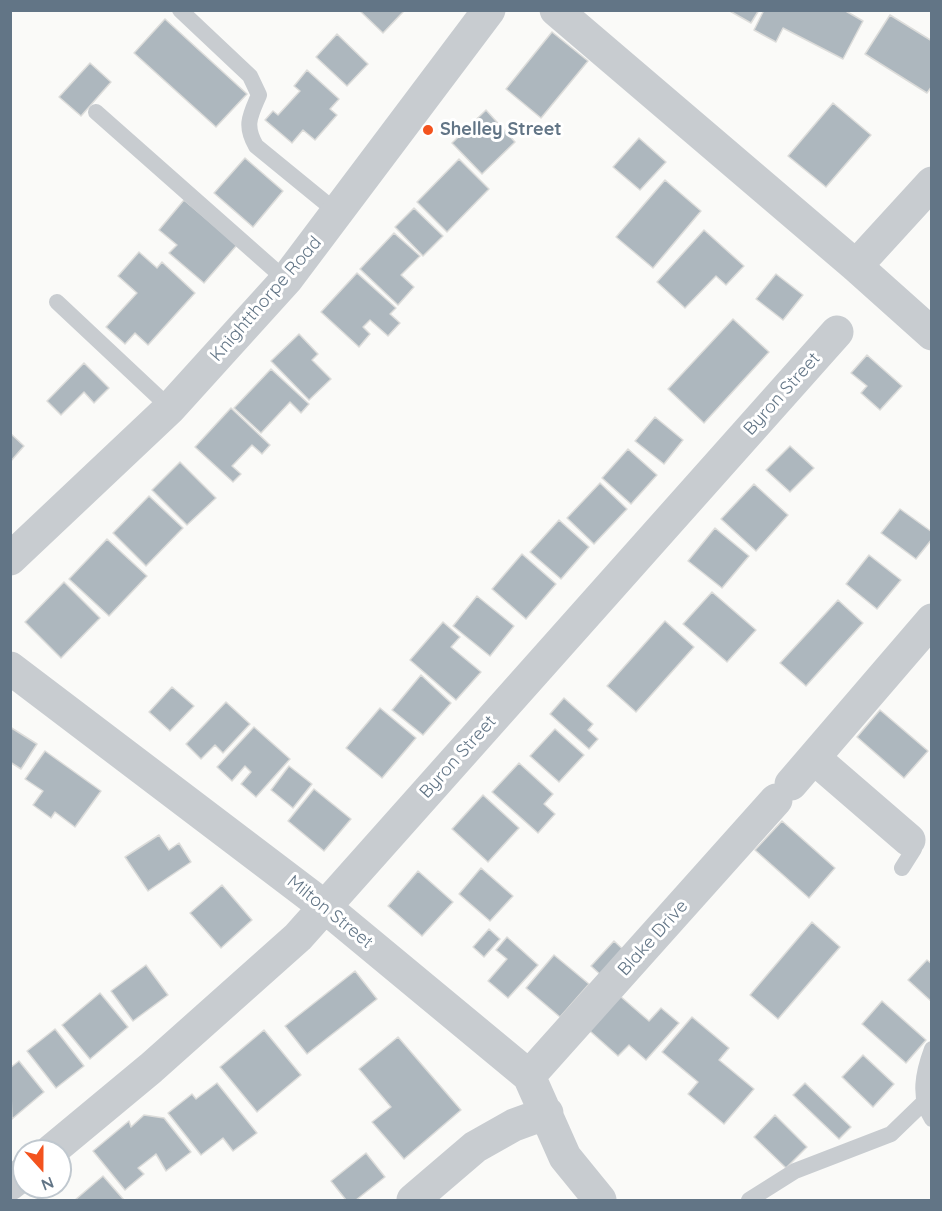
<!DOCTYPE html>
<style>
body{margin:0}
#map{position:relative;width:942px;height:1211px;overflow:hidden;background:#fafaf8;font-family:Quicksand,sans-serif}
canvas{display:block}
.frame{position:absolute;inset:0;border:12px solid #627586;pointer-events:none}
.north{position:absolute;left:12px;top:1139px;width:60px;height:60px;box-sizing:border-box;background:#fff;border:2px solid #c0c8cf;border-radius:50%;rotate:159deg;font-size:16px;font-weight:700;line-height:24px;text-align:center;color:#627586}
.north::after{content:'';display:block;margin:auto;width:21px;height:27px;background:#f3531e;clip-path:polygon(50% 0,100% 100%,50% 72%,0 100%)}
</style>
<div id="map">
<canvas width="942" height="1211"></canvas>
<div class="frame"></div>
<div class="north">N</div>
</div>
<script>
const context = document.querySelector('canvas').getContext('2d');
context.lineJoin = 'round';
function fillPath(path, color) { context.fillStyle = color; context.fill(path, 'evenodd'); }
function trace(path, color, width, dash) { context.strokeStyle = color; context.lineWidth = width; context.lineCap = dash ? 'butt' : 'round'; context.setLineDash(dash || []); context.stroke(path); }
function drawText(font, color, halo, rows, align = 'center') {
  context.font = font + ' Quicksand,sans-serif'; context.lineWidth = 6; context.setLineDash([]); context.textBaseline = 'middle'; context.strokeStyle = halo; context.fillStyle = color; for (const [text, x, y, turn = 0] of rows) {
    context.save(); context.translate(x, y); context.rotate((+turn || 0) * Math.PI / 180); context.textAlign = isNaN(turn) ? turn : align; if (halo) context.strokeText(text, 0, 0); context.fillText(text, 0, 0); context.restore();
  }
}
const building = new Path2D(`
 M359 10H401L403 12 383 33Z
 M728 10H759L751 23Z
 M764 10H844L863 21 843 59 783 28 776 42 754 30Z
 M890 15 932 41V86L927 93 865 54Z
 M165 19 247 94 216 127 134 53Z
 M552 32 588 61 541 118 506 89Z
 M337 34 368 64 347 86 316 57Z
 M90 63 111 82 81 116 59 97Z
 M307 70 339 99 330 109 337 115 315 140 303 130 292 143 265 120 273 111 278 115 300 91 294 86Z
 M833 103 871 135 826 187 788 156Z
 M486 110 515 142 482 174 452 143Z
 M639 138 666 162 640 190 613 167Z
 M245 158 283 191 253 227 214 193Z
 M459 159 489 189 447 232 417 202Z
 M665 180 701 211 653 268 616 237Z
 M184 200 237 245 204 283 169 253 177 245 159 230Z
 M414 208 443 236 423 256 395 227Z
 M704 230 744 266 726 285 716 276 685 308 657 282Z
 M394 233 420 256 401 275 414 287 398 305 360 269Z
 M139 252 157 268 162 262 195 293 148 345 135 333 125 344 106 327 137 293 118 276Z
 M357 273 396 308 390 314 400 323 388 336 370 320 363 327 370 334 359 347 321 312Z
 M776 274 803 295 783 320 756 299Z
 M733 319 769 352 704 423 668 389Z
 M299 334 318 354 312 360 331 379 309 400 271 361Z
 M867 355 902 386 880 410 861 393 867 386 851 373Z
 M84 363 109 388 94 403 84 392 61 415 47 401Z
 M271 369 309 404 301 413 290 402 261 433 234 408Z
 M231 408 270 445 262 454 252 445 232 466 241 474 233 482 195 447Z
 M655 417 683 440 664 464 635 441Z
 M10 433 24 446 10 462Z
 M790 446 814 468 790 492 766 470Z
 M628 449 657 475 631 504 602 478Z
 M180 462 216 498 187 525 152 490Z
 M600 483 627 509 594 544 567 518Z
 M754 484 788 515 756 551 721 519Z
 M149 496 183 528 146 566 113 533Z
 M900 509 932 532V539L916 559 881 533Z
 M559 520 589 547 561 579 530 552Z
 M715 528 749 556 722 588 688 561Z
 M107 539 147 576 109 616 69 579Z
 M522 554 556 584 526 619 492 589Z
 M869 555 901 580 877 609 846 584Z
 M64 582 100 618 61 658 25 622Z
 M712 592 756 630 727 662 683 624Z
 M477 596 514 626 490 656 453 626Z
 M838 600 863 623 806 686 780 663Z
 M665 621 694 647 636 712 607 686Z
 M443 622 460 637 451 647 481 672 456 700 410 660Z
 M421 675 451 703 423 735 392 710Z
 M172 687 194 706 170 731 149 712Z
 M564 698 593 724 588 730 598 739 589 749 550 714Z
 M226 702 250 724 223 753 215 745 201 759 186 744Z
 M380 708 416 738 382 778 346 748Z
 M880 710 928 751 904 778 857 737Z
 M10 727 37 744 21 769 10 762Z
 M254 727 290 759 256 797 241 784 251 772 245 766 232 781 217 767Z
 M555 729 584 755 559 782 530 756Z
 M45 751 101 791 75 827 55 812 51 818 33 805 43 791 25 779Z
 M519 763 553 794 544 804 555 814 538 833 492 792Z
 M289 766 312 784 293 808 271 790Z
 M314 789 351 819 324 851 288 821Z
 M483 795 519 828 488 862 452 829Z
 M782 821 835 868 809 898 755 850Z
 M159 835 169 850 179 843 191 862 148 891 125 857Z
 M481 868 513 896 490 921 459 894Z
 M418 871 453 902 422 936 388 906Z
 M222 885 252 920 221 948 190 913Z
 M812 922 840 947 778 1019 750 995Z
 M489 929 500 939 484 957 473 947Z
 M507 937 538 965 508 998 488 981 507 959 496 950Z
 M614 941 631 957 602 976 591 966Z
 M554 955 589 984 560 1017 526 988Z
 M927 960 932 964V1002L908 980Z
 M146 965 168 995 133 1021 111 991Z
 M355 971 377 999 307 1054 285 1026Z
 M613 990 649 1021 661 1008 679 1023 646 1060 629 1045 618 1056 582 1024Z
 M100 993 128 1027 90 1059 62 1025Z
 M882 1001 926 1040 906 1063 862 1024Z
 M692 1017 729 1048 719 1060 754 1089 724 1124 688 1094 698 1082 662 1052Z
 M55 1029 84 1066 56 1088 27 1051Z
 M264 1030 301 1075 257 1112 220 1067Z
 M398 1037 461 1110 404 1159 372 1122 391 1107 359 1069Z
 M863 1055 894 1084 873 1107 842 1077Z
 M19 1061 44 1092 12 1119 10 1068Z
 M217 1083 257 1133 233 1151 223 1138 201 1155 168 1113 192 1094 196 1099Z
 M805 1083 851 1127 839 1139 793 1095Z
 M144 1115 164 1118 191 1152 166 1171 156 1154 138 1168 144 1174 125 1190 93 1151 129 1121 131 1127Z
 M775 1115 807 1147 786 1168 754 1137Z
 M366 1153 385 1177 356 1200H346L331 1181Z
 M103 1176 124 1200H75Z`);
fillPath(building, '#adb7be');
trace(building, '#dcdcda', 1.5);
trace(new Path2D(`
 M180 10 250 76 259 95C250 116 244 125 256 146L338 213
 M96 112 286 280
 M57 302 170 408
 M902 868 914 849 909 840
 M932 1049C923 1073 918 1097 932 1119
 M749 1200 795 1171 891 1134 922 1104`), '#c8ccd0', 16);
trace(new Path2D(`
 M556 10 856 266 932 334
 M856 266 932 183
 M10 559 170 408 286 280 489 10
 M10 668 325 907 529 1076 565 1157 600 1200
 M814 758 909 840
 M791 784 932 620
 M529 1076 776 800
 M51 1151 151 1068 298 937 837 332
 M10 1184 24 1173
 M413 1200 475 1147 514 1125 547 1113`), '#c8ccd0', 33);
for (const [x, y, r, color] of [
 [428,130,6,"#f3531e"]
]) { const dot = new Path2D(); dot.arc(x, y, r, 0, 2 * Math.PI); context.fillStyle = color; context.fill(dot); trace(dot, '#fff', 2); }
drawText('bold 18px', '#627586', '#fff', [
 ["Shelley Street",440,130]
], 'left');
drawText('18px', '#627586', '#fff', [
 ["Knightthorpe Road",266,299,-49],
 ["Byron Street",782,394,-48],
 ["Byron Street",458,757,-48],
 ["Milton Street",330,912,39],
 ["Blake Drive",653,938,-48]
]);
</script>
